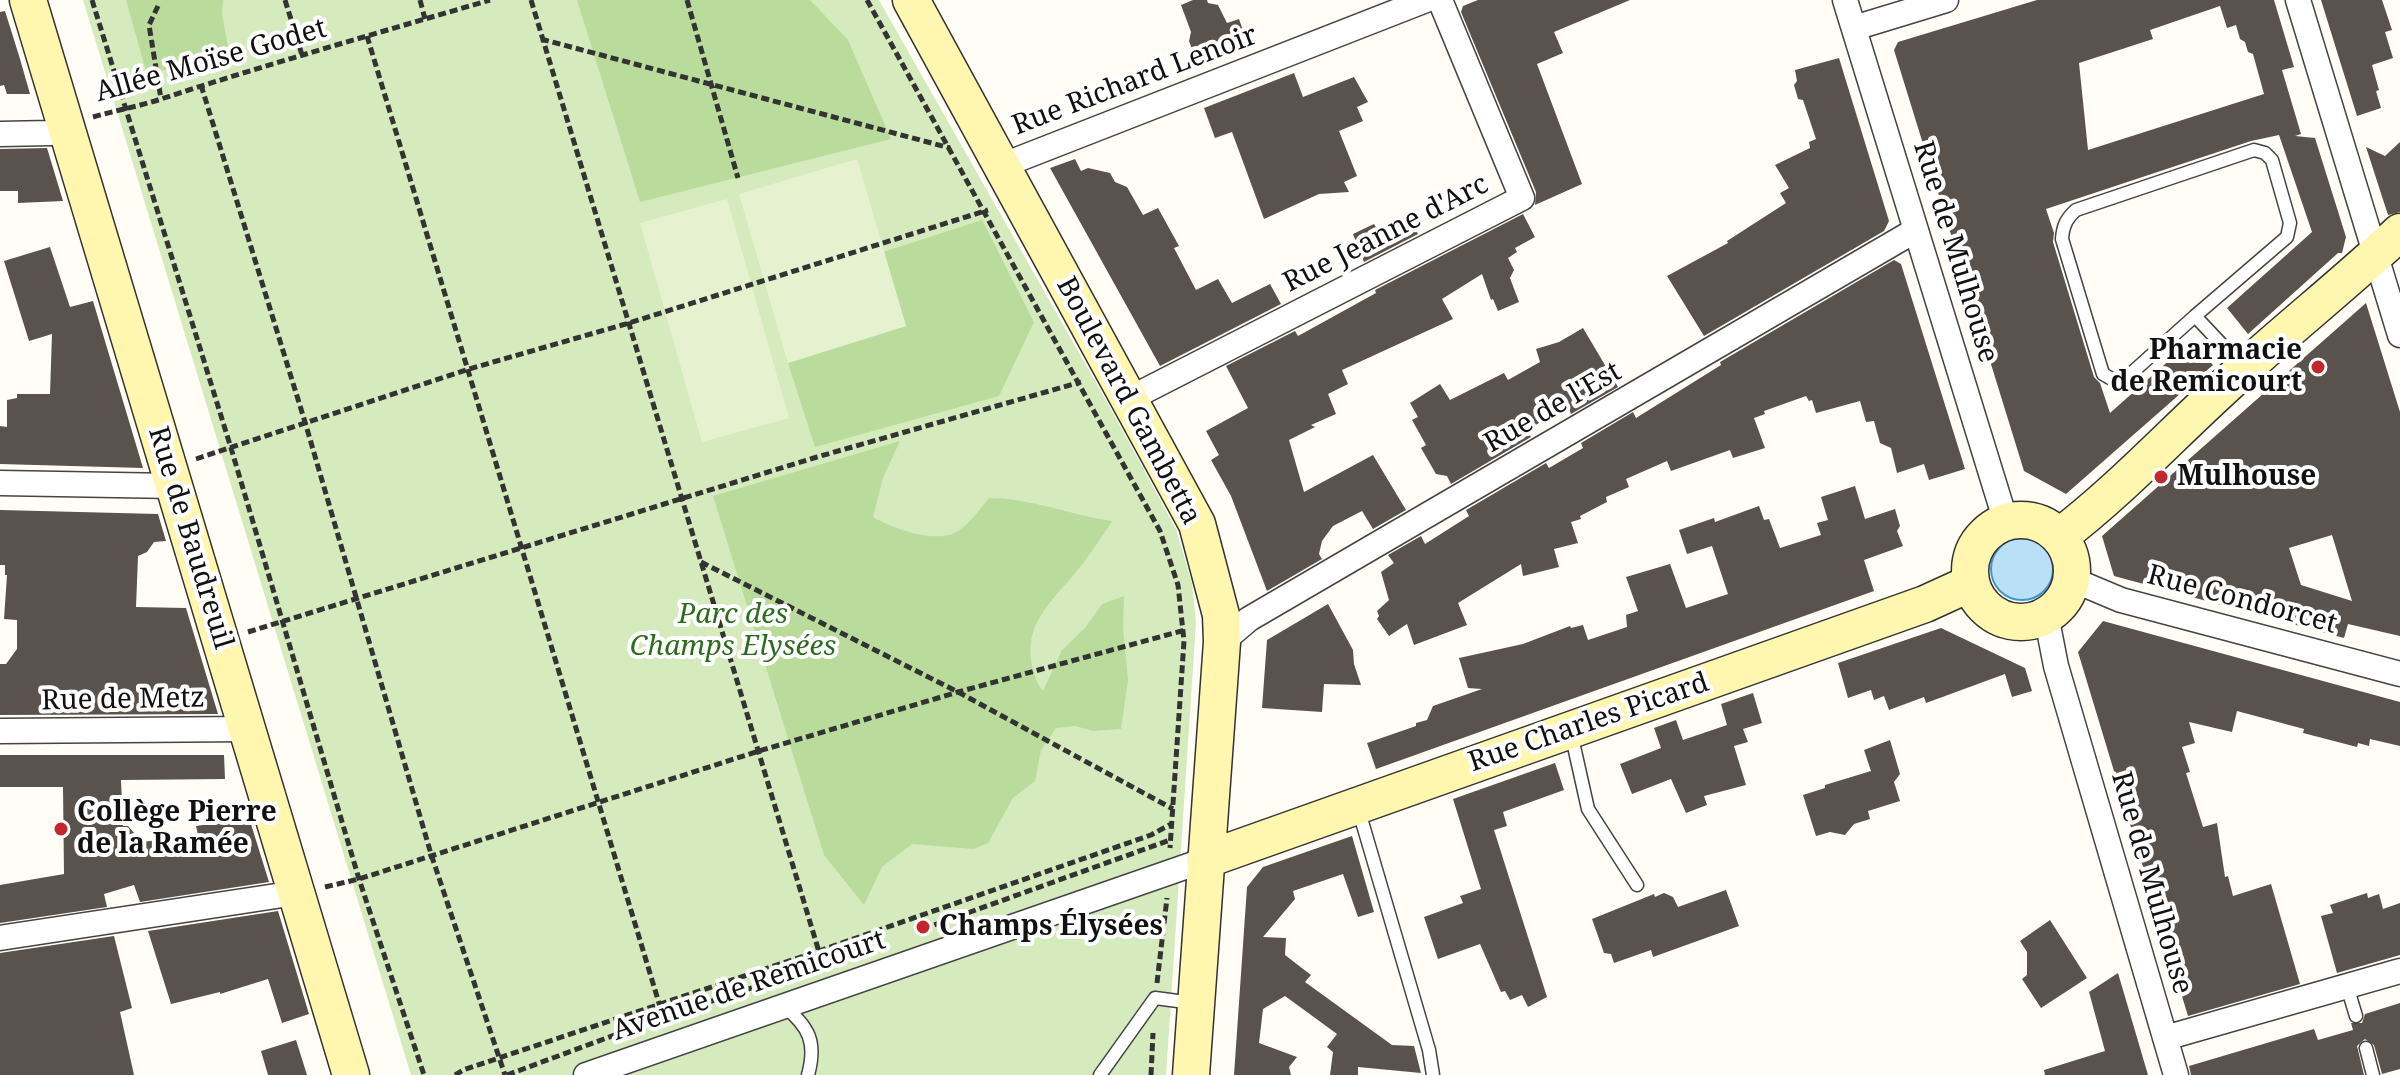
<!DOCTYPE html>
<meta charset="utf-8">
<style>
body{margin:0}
canvas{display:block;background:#fffdf5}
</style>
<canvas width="2400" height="1075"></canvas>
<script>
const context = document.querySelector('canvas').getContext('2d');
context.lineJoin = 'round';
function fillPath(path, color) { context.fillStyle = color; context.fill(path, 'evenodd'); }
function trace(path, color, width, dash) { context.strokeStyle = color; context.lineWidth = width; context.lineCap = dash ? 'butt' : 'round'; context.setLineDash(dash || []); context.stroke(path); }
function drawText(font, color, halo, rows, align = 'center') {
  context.font = font + ' "Noto Serif",serif'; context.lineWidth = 8; context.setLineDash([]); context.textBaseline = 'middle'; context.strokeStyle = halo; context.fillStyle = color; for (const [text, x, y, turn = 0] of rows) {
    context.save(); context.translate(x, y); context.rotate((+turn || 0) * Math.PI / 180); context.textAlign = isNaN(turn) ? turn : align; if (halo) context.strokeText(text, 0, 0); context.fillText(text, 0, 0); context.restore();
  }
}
fillPath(new Path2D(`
 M83 0H879L1112 411 1176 529 1192 583 1196 622 1166 1075H411Z`), '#d5ebbd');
fillPath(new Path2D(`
 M126 0H223L222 14 229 52 147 75Z
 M577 0H810L848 40 891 139 640 202Z
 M982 220 1034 322 999 396 815 447 788 363 906 326 883 252Z
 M900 441 883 478 873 517C892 528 930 542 952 534 967 528 979 510 989 498 1031 498 1070 515 1112 521 1101 538 1089 556 1076 572 1052 601 1021 626 1033 669 1035 677 1037 684 1043 691L1062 650 1085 628 1102 604 1124 596 1123 629 1128 680 1121 729 1093 731 1075 726 1056 728 1041 750 1035 781 1013 798 988 843 974 849 912 844 882 867 864 905 824 855 713 496Z`), '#b9dc9c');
fillPath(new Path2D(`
 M857 159 906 326 788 363 739 194Z
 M727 199 789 418 702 442 640 223Z`), '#e6f2cf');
const water = new Path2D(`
 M1991 569a31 31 0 1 1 62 0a31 31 0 1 1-62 0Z`);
fillPath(water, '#b9e0f7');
trace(water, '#3f96cf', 2);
fillPath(new Path2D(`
 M1193 0H1207L1208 3 1218 5 1227 23 1239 19 1249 48 1203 67 1197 51 1192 49 1189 41 1191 32 1181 5Z
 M1478 0H1630L1554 32 1563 53 1537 64 1582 184 1535 205 1536 192 1461 12 1463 6Z
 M2037 0H2274L2294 67 2282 70 2301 134 2295 136 2315 138 2346 237 2342 253H2338L2248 334 2227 308 2312 232 2279 135 2251 141 2046 209 2054 233 2053 242 2094 377 2100 383 2110 413 2191 341 2213 365 2066 494 2024 471 1894 50 1898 42ZM2220 6 2227 28 2236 25 2240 39 2245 42 2248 52 2253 54 2264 94 2088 150 2079 63 2153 39 2150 30Z
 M2321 0H2382L2392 30 2385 32 2393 58 2372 65 2379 90 2376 91 2381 108 2357 116Z
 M5 11 20 59 30 94H7L4 85 0 86V12Z
 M1839 58 1889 221 1884 231 1704 336 1667 276 1728 243 1727 241 1786 203 1780 193 1789 188 1775 165 1810 148 1809 142 1816 139 1803 100 1798 99 1794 85 1797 81 1795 70Z
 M1294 73 1303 97 1354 77 1368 102 1357 107 1363 121 1339 131 1357 176 1344 182 1349 192 1319 194 1264 219 1232 132 1215 138 1204 108Z
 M2400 142V212L2388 215 2366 147 2385 156Z
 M47 148 63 201 18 203V191H0V149Z
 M1075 159 1081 171 1088 168 1110 173 1115 182 1127 187 1143 215 1158 208 1179 246 1174 248 1196 290 1218 279 1232 303 1270 284 1281 304 1160 366 1050 168Z
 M1523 214 1535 237 1515 248 1517 252 1508 258 1514 270 1510 278 1519 302 1498 311 1493 299 1491 300 1482 274 1442 299 1453 319 1342 370 1348 384 1328 394 1336 414 1311 425 1315 427 1289 440 1304 492 1373 455 1406 510 1373 529 1362 511 1333 526 1322 541 1319 554 1322 559 1267 591 1231 496 1211 460 1219 455 1206 431 1248 408 1226 366 1295 331 1298 336 1376 293 1375 290Z
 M1408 217 1418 234 1364 262 1353 234 1374 224 1379 232Z
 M50 247 70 307 93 301 143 468 0 464V426L7 427V400L17 398V394H50L52 334 29 341 4 261Z
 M1894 260 1901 264 1965 469 1929 480 1924 464 1897 473 1891 448 1880 443 1874 421 1866 422 1860 401 1816 413 1812 400 1809 401 1806 396 1764 411 1765 414 1754 418 1765 448 1733 458 1730 450 1671 471 1667 461 1626 479 1629 487 1606 497 1607 502 1580 516 1581 519 1571 522 1578 543 1554 549 1559 567 1523 576 1521 564 1458 603 1467 625 1414 645 1407 624 1389 636 1377 619 1379 616 1377 611 1389 600 1381 572 1394 563 1388 555 1421 536 1425 544 1469 516 1466 510 1546 463 1549 468 1583 448 1581 443 1633 412 1636 418 1721 365 1720 362Z
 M2366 303 2400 412V636L2348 624 2344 638 2114 576 2102 536ZM2332 535 2352 601 2301 585 2289 548Z
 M1583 328 1618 387 1571 414 1568 406 1527 430 1531 437 1451 484 1447 476 1436 474 1421 448 1426 445 1412 420 1418 417 1410 403 1440 384 1450 400 1504 373 1508 380 1540 362 1536 349 1559 342Z
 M1855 486 1865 519 1895 509 1900 526 1897 531 1903 546 1864 560 1874 591 1376 769 1367 743 1416 726V723L1427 720 1433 706 1482 689 1468 688 1459 658 1523 644 1570 626 1571 628 1583 625 1588 640 1627 627 1626 615 1638 611 1626 577 1670 564 1686 608 1728 594 1712 546 1687 554 1679 530 1714 518 1715 522 1759 506 1764 520 1769 519 1780 548 1821 535 1817 523 1828 520 1821 497Z
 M0 510 158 514 166 541 154 542 147 552 138 556 136 607 186 608 218 714 0 715V664H6L17 649V620L4 619 7 575H5V565H0Z
 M1328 604 1353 650 1354 664 1361 685 1324 684 1322 712 1262 708 1267 640Z
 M2103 621 2400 702V746L2370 739 2369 746 2358 743 2357 747 2303 733 2304 729 2237 711 2232 732 2189 722 2195 743 2182 747 2190 772 2186 773 2203 827 2217 823 2225 877 2228 876 2233 896 2271 884 2300 984 2188 1016 2078 652Z
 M1941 628 2025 668 2032 691 2012 697 2005 674 1926 703 1924 697 1889 710 1884 696 1874 700 1871 690 1848 698 1838 663Z
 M1753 693 1762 723 1743 729 1748 742 1734 746 1746 785 1704 796 1707 805 1686 813 1671 779 1632 794 1620 764 1661 748 1654 728 1676 720 1683 740 1727 725 1721 704Z
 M1890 740 1900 774 1894 782 1900 801 1868 811 1870 819 1854 824 1845 835 1830 832 1816 836 1803 795 1825 788V785L1871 771 1864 750Z
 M0 755H224L225 779 121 780 123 826H128L142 842 198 835 196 826 231 821 235 824 250 821 269 882 140 902 134 885 104 894 107 907 0 923V885L64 874 63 787H0Z
 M1555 763 1564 790 1503 812 1507 826 1494 830 1547 997 1528 1007 1522 995 1510 1000 1505 991 1501 992 1480 944 1438 959 1424 917 1463 903 1460 896 1481 889 1453 799Z
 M1352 836 1374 912 1358 917 1343 874 1293 891 1295 899 1263 937 1286 938 1285 955 1311 975 1305 982 1392 1045 1414 1046 1421 1073 1358 1067V1075H1330L1333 1052 1327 1047 1337 1034 1285 996 1263 1009 1259 1043 1297 1057 1289 1067 1291 1075H1234L1247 887 1263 867Z
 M1726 890 1739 926 1653 957 1651 950 1614 963 1611 954 1604 953 1592 919 1654 894 1655 897 1664 893 1673 897 1678 907Z
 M2367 893 2368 898 2379 894 2383 909 2400 903V955L2337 973 2321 916 2333 913 2330 905Z
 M278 911 309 1014 282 1023 268 979 220 994V992L171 1004 148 931Z
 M2050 920 2087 978 2041 1008 2022 979 2027 975V952L2020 941Z
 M114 936 132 1008 120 1012 134 1075H0V953Z
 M2118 973 2148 1075H2045L2044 1070 2105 1051 2089 992Z
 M2400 1003V1069L2382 1074 2374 1045 2365 1039 2357 1046 2364 1075H2191L2189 1066 2314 1029 2318 1040 2353 1030 2351 1023H2362L2365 1014Z
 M296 1040 307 1075H268L261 1051Z`), '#5a524d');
const lane = new Path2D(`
 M2195 316 2287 237 2290 223 2272 160 2265 153 2254 150 2076 210C2066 219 2063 226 2062 239L2103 374 2117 382 2126 378 2195 316 2242 366
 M1571 733 1588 809 1637 885
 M1358 808 1429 1050 1433 1075
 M2347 986 2356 1016
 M784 1006C809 1027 817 1042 808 1075
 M2366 1048 2373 1075
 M1100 1075 1155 998 1193 1003`);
const street = new Path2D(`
 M1845 0 2006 522
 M2298 0 2400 335
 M1854 28 1946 0
 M0 134 51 133 66 125
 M1001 166 1426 0
 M1129 399 1522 198 1440 0
 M0 483 174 486
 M2071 579 2121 600 2400 674
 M2046 615 2056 666 2176 1075
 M1222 642 1249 619 1916 230
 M0 731 247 729
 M0 938 296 893
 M2165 1038 2400 971
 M586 1075 1205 860`);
const secondary = new Path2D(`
 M28 0 351 1075
 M911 0 1197 524 1221 615 1222 642 1191 1075
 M1970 571a51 51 0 1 1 102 0a51 51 0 1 1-102 0Z
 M2059 537C2126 486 2181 424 2244 369 2295 323 2349 280 2400 232
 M1205 860 1925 604 1971 583`);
trace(lane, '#444', 15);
trace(street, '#444', 27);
trace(secondary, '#333', 39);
trace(new Path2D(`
 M92 0 231 448 359 879 424 1075
 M285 0 302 55
 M420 0 425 19
 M531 0 823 965
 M687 0 738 178
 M867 0 1160 531 1178 585 1184 641 1170 848
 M158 6 149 25 161 99
 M367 36 665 1023
 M541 39 950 148
 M201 85 305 422 431 854 505 1075
 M93 117C117 110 141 106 164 98 272 63 381 32 490 0
 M196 459 469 369 629 323 988 210
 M701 562 958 692 1173 809
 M248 632 817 457 1081 382
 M325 887 359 879 759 751 958 692 1185 630
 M923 929 1170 840
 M1157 983 1167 898
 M455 1075 463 1070 819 951 1151 835 1171 824
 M507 1075 663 1017 770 982
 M1151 1075 1153 1033`), '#333', 5, [8, 4]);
trace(lane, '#fff', 12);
trace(street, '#fff', 24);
trace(secondary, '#fff6b0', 36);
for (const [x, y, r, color] of [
 [2318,367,8,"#c4262e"],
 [2161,477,8,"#c4262e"],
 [61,829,8,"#c4262e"],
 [923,927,8,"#c4262e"]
]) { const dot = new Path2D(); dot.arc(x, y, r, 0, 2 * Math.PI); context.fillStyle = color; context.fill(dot); trace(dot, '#fff', 3); }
drawText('28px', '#111', '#fff', [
 ["Allée Moïse Godet",211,61,-16],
 ["Rue Richard Lenoir",1135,81,-21],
 ["Rue Jeanne d'Arc",1386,234,-27],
 ["Rue de Mulhouse",1955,252,73],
 ["Boulevard Gambetta",1128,401,62],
 ["Rue de l'Est",1553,408,-30],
 ["Rue de Baudreuil",190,538,73],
 ["Rue Condorcet",2242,600,15],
 ["Rue de Metz",123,700,-1],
 ["Rue Charles Picard",1589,723,-19],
 ["Rue de Mulhouse",2151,883,74],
 ["Avenue de Remicourt",749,986,-19]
]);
drawText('bold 28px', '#111', '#fff', [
 ["Pharmacie",2302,351,"right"],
 ["de Remicourt",2302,383,"right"],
 ["Mulhouse",2177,477],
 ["Collège Pierre",77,813],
 ["de la Ramée",77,845],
 ["Champs Élysées",939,927]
], 'left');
drawText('italic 28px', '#2f6b1f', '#fff', [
 ["Parc des",733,615],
 ["Champs Elysées",733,647]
]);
</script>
